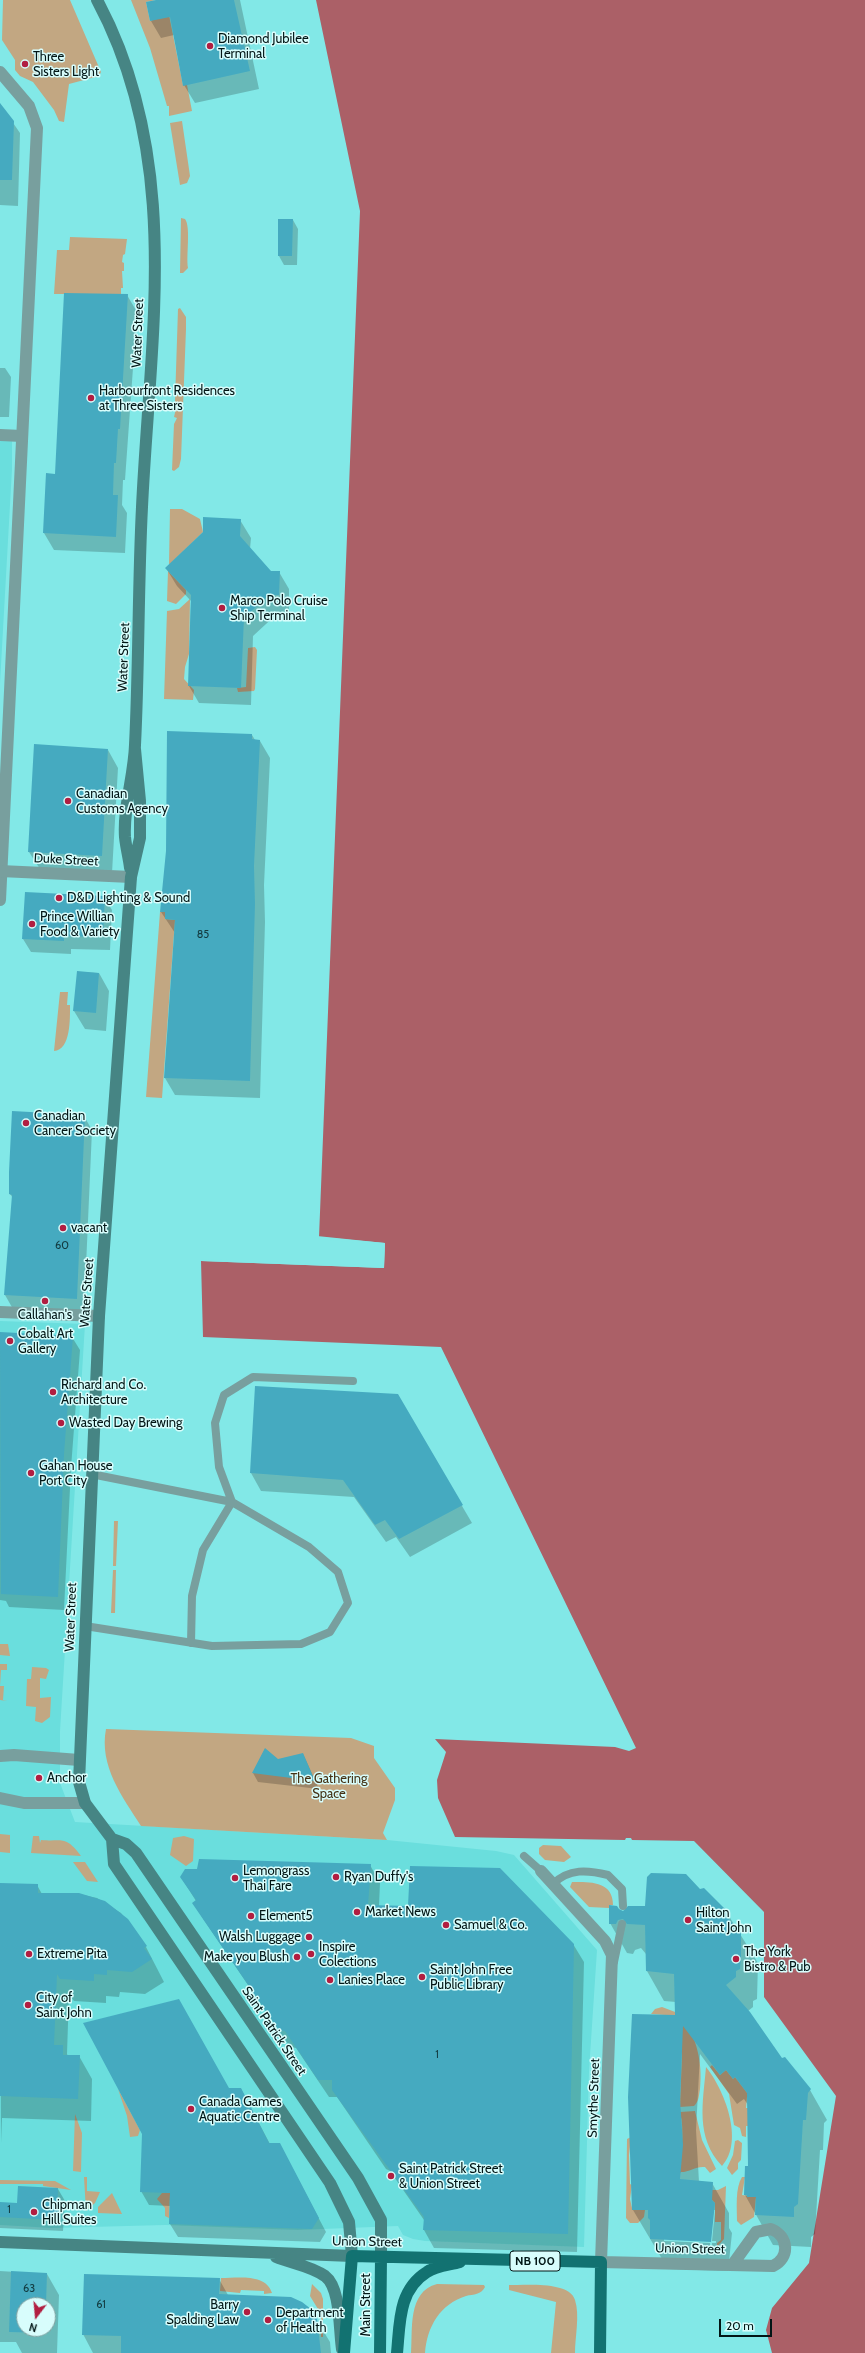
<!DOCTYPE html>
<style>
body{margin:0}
#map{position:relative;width:865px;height:2353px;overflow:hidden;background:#82e8e7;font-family:Cabin,sans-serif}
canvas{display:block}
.north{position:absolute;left:16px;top:2297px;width:40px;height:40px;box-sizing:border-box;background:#d8fdfc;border:1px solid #82a1a0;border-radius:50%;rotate:196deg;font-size:11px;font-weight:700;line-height:16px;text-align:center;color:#021616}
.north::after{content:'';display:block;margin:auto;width:14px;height:18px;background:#b11e41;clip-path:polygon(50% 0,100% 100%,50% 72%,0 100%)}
.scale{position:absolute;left:719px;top:2319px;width:53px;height:18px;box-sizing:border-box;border:2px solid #021616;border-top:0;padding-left:5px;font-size:12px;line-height:14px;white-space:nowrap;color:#021616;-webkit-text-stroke:3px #d8fdfc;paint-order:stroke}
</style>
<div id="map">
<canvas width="865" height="2353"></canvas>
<div class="north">N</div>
<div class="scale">20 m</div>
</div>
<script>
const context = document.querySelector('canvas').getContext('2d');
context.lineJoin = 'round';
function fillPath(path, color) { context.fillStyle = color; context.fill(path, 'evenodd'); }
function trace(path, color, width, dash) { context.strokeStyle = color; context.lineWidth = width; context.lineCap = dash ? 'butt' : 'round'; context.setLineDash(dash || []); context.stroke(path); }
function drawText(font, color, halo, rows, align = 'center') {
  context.font = font + ' Cabin,sans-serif'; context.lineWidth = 3; context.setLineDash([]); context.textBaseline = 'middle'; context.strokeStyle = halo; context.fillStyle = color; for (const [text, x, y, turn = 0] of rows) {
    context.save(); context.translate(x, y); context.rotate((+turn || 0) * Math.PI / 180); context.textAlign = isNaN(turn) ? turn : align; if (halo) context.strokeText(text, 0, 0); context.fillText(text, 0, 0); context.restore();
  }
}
fillPath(new Path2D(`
 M0 438 12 439V469L0 683Z
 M0 1321 85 1324 60 1731V1783L75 1822 387 1840 496 1851 514 1855 597 1950 589 2071 584 2247 425 2241 413 2239 403 2235 398 2226 297 2230 165 2225 52 2228 0 2225Z`), '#6adedd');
fillPath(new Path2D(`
 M3 0H70L101 72 99 76 69 84 64 122 59 121 54 110 33 82 20 76 15 70V60L2 40Z
 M131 0H156L146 2 150 21 169 15 183 85H187L192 111 169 116V106H167L150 48Z
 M182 121 190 176 187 183 180 185 170 123Z
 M181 218 185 219C191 227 186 255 188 268L183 273H180Z
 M70 237 127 239 125 254 123 255 122 262 124 263V271H122L123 288H121V294H54L57 250H69Z
 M180 308 186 317V329L181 459 179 467 174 471 172 470 174 424 177 418 174 417 177 404 175 401 178 309Z
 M170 509H182L200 519 203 532 169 565Z
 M168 571 186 590V594L176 604 167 601Z
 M190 599 189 654 185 667 184 679 194 690 193 700 164 699 167 611 179 609Z
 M255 647 257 650 255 689 254 691 238 692 237 688 246 687 248 648Z
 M160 912H165V919L175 920 162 1098 146 1097Z
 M60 992H68L67 1005H70C70 1018 71 1050 54 1051Z
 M114 1521H118L116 1566H113Z
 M113 1570H116L115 1613H111Z
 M0 1644H8L10 1656 0 1655Z
 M0 1664H7V1670H1L0 1686H4L3 1700 7 1701 0 1700Z
 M32 1667 46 1668 49 1670 46 1679 40 1678V1698L51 1697 50 1717 42 1723 35 1721 36 1707 26 1706 27 1679H31Z
 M106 1729 351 1738 374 1746V1758L395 1788V1800L383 1833 387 1840 141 1826C122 1796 99 1766 106 1729Z
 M0 1834 10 1835V1853L0 1852Z
 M33 1836H39L40 1843 41 1840C63 1842 65 1835 81 1856L31 1853Z
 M184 1836 194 1839 193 1861 186 1866 170 1855 173 1838Z
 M543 1845 561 1846 571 1857 564 1862 545 1860 539 1854V1848Z
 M73 1862H85L98 1882 87 1881Z
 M572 1882C590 1882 613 1881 613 1905H609V1908L589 1907 570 1887Z
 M662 2007 683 2015C696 2039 703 2061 700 2089 699 2094 699 2102 694 2106L680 2107 682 2054 665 2015 651 2014 655 2009Z
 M712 2065 720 2075 726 2070 733 2079 735 2077 751 2098 747 2097 746 2108H751L750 2126H746V2137L742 2136 740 2128 734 2125 729 2094 710 2067Z
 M706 2067C724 2089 745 2141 722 2166 695 2137 703 2103 706 2067Z
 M118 2089 140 2130 138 2136 130 2137 127 2116Z
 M695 2111 702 2140 716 2169 710 2173 705 2167C696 2166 690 2172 681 2172L678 2175C681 2154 685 2132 680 2112Z
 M75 2114 82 2133 81 2172 73 2171Z
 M631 2137 629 2155 630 2184 632 2185 630 2199 632 2208 645 2210 644 2217 638 2223H630L626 2218 627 2139Z
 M738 2140 742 2143 741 2160 738 2163V2169L732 2175 727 2168 733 2155 735 2141Z
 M84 2177H87V2191L100 2192 95 2203 86 2211Z
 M742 2177H745L742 2195 756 2197 754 2217 741 2225 737 2221C737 2208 735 2188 742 2177Z
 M0 2180 55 2181 71 2190 43 2186V2184H0Z
 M726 2186 724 2239 717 2247V2243L721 2240V2222H715V2203L712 2200V2190H718Z
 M112 2193 122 2214 98 2213V2207Z
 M162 2193H170L169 2218 165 2216V2208L157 2199Z
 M221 2278C237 2278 266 2273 272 2293L264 2294V2291L241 2290 240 2293 220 2291Z
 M312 2284 321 2293 323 2299V2337H321V2314L310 2296Z
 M437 2284 484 2285 485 2287C481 2295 474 2294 466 2296 440 2304 427 2327 425 2353H411C413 2330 407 2292 437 2284Z
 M509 2285C525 2285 570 2281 575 2300 580 2315 575 2337 575 2353H551L556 2302 509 2290Z`), '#c2a782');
fillPath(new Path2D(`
 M316 0H865V2353H772L766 2330 772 2308 809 2263 836 2096 764 1997V1912L694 1841 632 1840 631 1838H626L625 1840 455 1837 438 1798 437 1780 446 1752 435 1739 615 1747 629 1751 636 1748 441 1347 203 1337 201 1261 384 1268 385 1243 319 1237 360 211Z`), '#ab6067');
fillPath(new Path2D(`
 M317 1236 385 1243 384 1268 201 1261V1259L382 1266 383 1245 319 1239Z`), '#82e8e7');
fillPath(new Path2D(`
 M161 0H240L259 89 195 103 184 85 174 35 161 38 151 21Z
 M0 104 20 133 18 206 0 205Z
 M279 220H293L298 229 297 265H284L279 256Z
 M127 295 137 312 125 480H123L122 505 127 513 125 553 54 550 44 533 47 474 56 475Z
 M0 368H5L11 377 9 417H0Z
 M240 520 251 538 250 549 271 572H279L289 589V612H279L253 636 251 705 199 703 189 686 191 601 177 586 166 568Z
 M252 735 255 740 260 741 270 758 264 885 265 922 260 1098 175 1095 165 1078 175 933 161 912Z
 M108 750 118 768 112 873 40 869 29 852Z
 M104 897 112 910 110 950 71 949V954L31 952 23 939Z
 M78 972 99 973 109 991 106 1031 85 1029 74 1011Z
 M84 1116 92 1130 84 1312 13 1309 5 1295 13 1198 10 1194Z
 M0 1336 72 1337 80 1350 71 1468 64 1610 9 1607 6 1601 0 1600Z
 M256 1387 397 1395 472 1523 410 1557 396 1537 386 1542 354 1497 261 1491 251 1473Z
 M265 1749 278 1760 303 1754 319 1789 258 1782 253 1773Z
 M370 1865 380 1883 379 1906 573 1944 584 1962 577 2252 434 2248 424 2230V2220L390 2171 386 2169 337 2097H329L296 2048 290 2047 204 1920 194 1903 196 1901 181 1877Z
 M0 1884 37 1885 42 1894H79L97 1898 121 1913 146 1947 164 1982 145 1994 120 1992 119 1997 106 1996V2003L74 2001 69 1994 67 2054 68 2056H79L92 2079 91 2121 2 2118 1 2143Z
 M700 1890 727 1913 758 1963 757 1999 753 2001V2007L748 2011 782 2060 810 2090 827 2120 824 2123 823 2150H820L815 2234 811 2237V2247L773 2245 745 2195 749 2167 748 2105 744 2099 737 2104 700 2054 696 2130 699 2182 712 2183 729 2213V2228L732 2233 728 2271 668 2269 633 2210 676 2016V2002L664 2001 647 1971 646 1954 641 1948 635 1950 633 1954 627 1953 610 1923 619 1911 623 1913 646 1907ZM713 2210H715L712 2241H716V2243H712V2247H710V2243L664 2241V2239Z
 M228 2089H241L270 2144 287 2158 326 2232 320 2242 178 2237 170 2224V2206L149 2205 141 2191Z
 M58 2189 65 2201 63 2231 0 2228V2203L18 2204Z
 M0 2271 47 2274 59 2295 57 2353H22L16 2342H0ZM24 2305H48V2329H24Z
 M219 2279 228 2295 316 2319 330 2342 331 2353H93L83 2334Z`), '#0003');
fillPath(new Path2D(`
 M156 0H234L250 71 183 86 170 17 150 21 146 2Z
 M0 103 14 121 12 180H0Z
 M278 219H293L292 256H278Z
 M64 293 128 294 120 429H118L116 463H114L113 495H118L116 537 43 533 46 473 55 474Z
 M203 517 241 519 240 536 271 571H280L279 595H269L244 618 241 688 188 686 191 595 165 568 203 532Z
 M167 731 252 734V739L260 740 254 866 255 904 250 1081 164 1078 175 920 165 919V912H160L166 851Z
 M34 744 108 749 102 856 28 852Z
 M25 892 105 896 103 937 64 936V941L22 939Z
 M77 971 99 973 96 1013 73 1011Z
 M12 1111 85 1115 77 1299 4 1295 12 1195 9 1194V1172Z
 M0 1332 73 1336 64 1454 58 1597 1 1594Z
 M255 1386 398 1394 463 1505 399 1539 385 1520 375 1525 343 1480 250 1473Z
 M265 1748 278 1759 303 1753 315 1781 252 1773Z
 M199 1859 371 1864 368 1905 408 1906 410 1866 500 1868 574 1944 568 2234 423 2230 424 2217 332 2090V2080H318L285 2031 279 2030 192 1903 196 1900 180 1877 185 1869H197Z
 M651 1873 686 1874 700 1889 704 1888 728 1912 726 1916 741 1933V1956L740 1969 736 1971V1977L726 1985 750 2012 782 2058 785 2057 811 2089 808 2093 806 2120H803L798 2204 794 2207V2217L755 2215 756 2197H747V2195H744L745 2166H748L747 2093 735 2077 733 2079 726 2070 720 2075 683 2026 680 2099 683 2145 680 2179 713 2182 712 2200 715 2203 711 2242 650 2239V2220L648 2218V2210H632L628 2097 632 2014 675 2015 674 1974 646 1971 645 1925 627 1924 623 1919 618 1920 616 1924H609V1905L617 1906 619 1909 623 1911 628 1906H645L647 1877Z
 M0 1883 38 1884V1893H79L105 1901 128 1919 147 1946 144 1948 152 1959 132 1972 107 1970V1975L94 1974V1981L60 1979 57 1974 54 2045H63V2055H80L78 2099 0 2096Z
 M179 1999 229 2088H241L269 2143H280L319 2218 312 2229 169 2224 170 2193 140 2192 142 2134 83 2023Z
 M18 2186 58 2188 57 2220 0 2217V2202L17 2203Z
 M11 2271 47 2273 46 2305H24V2329H45V2333L9 2332Z
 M84 2274 220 2278 219 2294 291 2297 302 2302 311 2309 317 2318 321 2353H121V2336L82 2335Z`), '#45aac0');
trace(new Path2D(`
 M91 1474 232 1502 203 1550 192 1596 191 1643
 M85 1626 212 1646 301 1644 330 1632 348 1603 338 1572 309 1547 232 1502 219 1467 215 1423 224 1395 253 1377 353 1381
 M524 1856 541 1871
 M553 1884C569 1868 588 1870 608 1875L622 1889 623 1906
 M614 1962 622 1924`), '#789f9e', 8);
trace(new Path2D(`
 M0 72 29 106 37 128 0 900
 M0 435 22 436
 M0 1312 99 1316
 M541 1871 605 1941 612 1955 601 2262 773 2266C790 2258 789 2236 771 2229L756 2232 733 2264`), '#789f9e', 12);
trace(new Path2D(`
 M0 871 131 877
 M0 1756 14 1755 79 1760
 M0 1798 24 1803H85`), '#789f9e', 12);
trace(new Path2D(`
 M97 0C183 160 150 335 142 507 138 586 139 666 135 745 134 776 123 807 125 837 126 848 129 858 130 868
 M135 749 140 801V838L131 877 99 1316 79 1782 85 1803 112 1839 126 1844 136 1853 358 2178 381 2220V2257
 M0 2242 352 2256 349 2222 330 2183 114 1864 112 1839
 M276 2257C291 2263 311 2266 325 2276 341 2288 339 2330 342 2349`), '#468584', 12);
trace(new Path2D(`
 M344 2353 352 2256 601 2262 600 2353
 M380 2353 381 2257
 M397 2353C400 2323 398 2290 427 2272 436 2266 450 2265 460 2262`), '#127271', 12);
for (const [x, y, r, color] of [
 [210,46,4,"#b11e41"],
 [25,64,4,"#b11e41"],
 [91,398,4,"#b11e41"],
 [222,608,4,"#b11e41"],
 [68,801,4,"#b11e41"],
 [59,898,4,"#b11e41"],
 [32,924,4,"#b11e41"],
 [26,1123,4,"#b11e41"],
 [63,1228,4,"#b11e41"],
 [45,1301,4,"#b11e41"],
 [10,1341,4,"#b11e41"],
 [53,1392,4,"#b11e41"],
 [61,1423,4,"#b11e41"],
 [31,1473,4,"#b11e41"],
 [39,1778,4,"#b11e41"],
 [336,1877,4,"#b11e41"],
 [235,1878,4,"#b11e41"],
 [357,1912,4,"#b11e41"],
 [251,1916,4,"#b11e41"],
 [688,1920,4,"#b11e41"],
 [446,1925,4,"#b11e41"],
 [309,1937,4,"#b11e41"],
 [29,1954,4,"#b11e41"],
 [311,1954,4,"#b11e41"],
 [297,1957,4,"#b11e41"],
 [736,1959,4,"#b11e41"],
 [422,1977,4,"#b11e41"],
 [330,1980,4,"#b11e41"],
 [28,2005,4,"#b11e41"],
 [191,2109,4,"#b11e41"],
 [391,2176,4,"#b11e41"],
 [34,2212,4,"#b11e41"],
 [247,2312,4,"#b11e41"],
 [268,2320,4,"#b11e41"]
]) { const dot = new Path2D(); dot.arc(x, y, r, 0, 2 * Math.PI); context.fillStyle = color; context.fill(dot); trace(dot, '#d8fdfc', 1.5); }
drawText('11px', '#133b40', null, [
 ["85",203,935],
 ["60",62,1246],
 ["1",437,2055],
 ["1",9,2210],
 ["63",29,2289],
 ["61",101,2305]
]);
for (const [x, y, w] of [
 [535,2261,50]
]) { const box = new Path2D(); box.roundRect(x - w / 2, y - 10, w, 20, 3); context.fillStyle = '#d8fdfc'; context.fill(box); trace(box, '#021616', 1); }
drawText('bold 12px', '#021616', null, [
 ["NB 100",535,2261]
]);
drawText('13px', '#021616', '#d8fdfc', [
 ["Diamond Jubilee",218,39],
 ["Terminal",218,54],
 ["Three",33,57],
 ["Sisters Light",33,72],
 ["Harbourfront Residences",99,391],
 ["at Three Sisters",99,406],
 ["Marco Polo Cruise",230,601],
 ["Ship Terminal",230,616],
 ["Canadian",76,794],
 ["Customs Agency",76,809],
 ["D&D Lighting & Sound",67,898],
 ["Prince Willian",40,917],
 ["Food & Variety",40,932],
 ["Canadian",34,1116],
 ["Cancer Society",34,1131],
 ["vacant",71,1228],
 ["Callahan's",45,1315,"center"],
 ["Cobalt Art",18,1334],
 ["Gallery",18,1349],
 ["Richard and Co.",61,1385],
 ["Architecture",61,1400],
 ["Wasted Day Brewing",69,1423],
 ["Gahan House",39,1466],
 ["Port City",39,1481],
 ["Anchor",47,1778],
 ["Lemongrass",243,1871],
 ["Thai Fare",243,1886],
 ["Ryan Duffy's",344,1877],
 ["Market News",365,1912],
 ["Hilton",696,1913],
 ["Saint John",696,1928],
 ["Element5",259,1916],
 ["Samuel & Co.",454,1925],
 ["Walsh Luggage",301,1937,"right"],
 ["Inspire",319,1947],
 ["Colections",319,1962],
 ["The York",744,1952],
 ["Bistro & Pub",744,1967],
 ["Extreme Pita",37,1954],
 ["Make you Blush",289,1957,"right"],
 ["Saint John Free",430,1970],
 ["Public Library",430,1985],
 ["Lanies Place",338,1980],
 ["City of",36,1998],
 ["Saint John",36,2013],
 ["Canada Games",199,2102],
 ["Aquatic Centre",199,2117],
 ["Saint Patrick Street",399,2169],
 ["& Union Street",399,2184],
 ["Chipman",42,2205],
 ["Hill Suites",42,2220],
 ["Barry",239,2305,"right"],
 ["Spalding Law",239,2320,"right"],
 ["Department",276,2313],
 ["of Health",276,2328]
], 'left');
drawText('13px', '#021616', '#d8fdfc', [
 ["Water Street",138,333,-88],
 ["Water Street",124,657,-88],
 ["Duke Street",66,860,3],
 ["Water Street",87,1293,-86],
 ["Water Street",71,1617,-88],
 ["Saint Patrick Street",274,2031,56],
 ["Smythe Street",594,2098,-88],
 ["Union Street",367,2242,1],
 ["Union Street",690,2249,1],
 ["Main Street",366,2305,-90]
]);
drawText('13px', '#453215', '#d8fdfc', [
 ["The Gathering",329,1779],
 ["Space",329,1794]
]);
</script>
